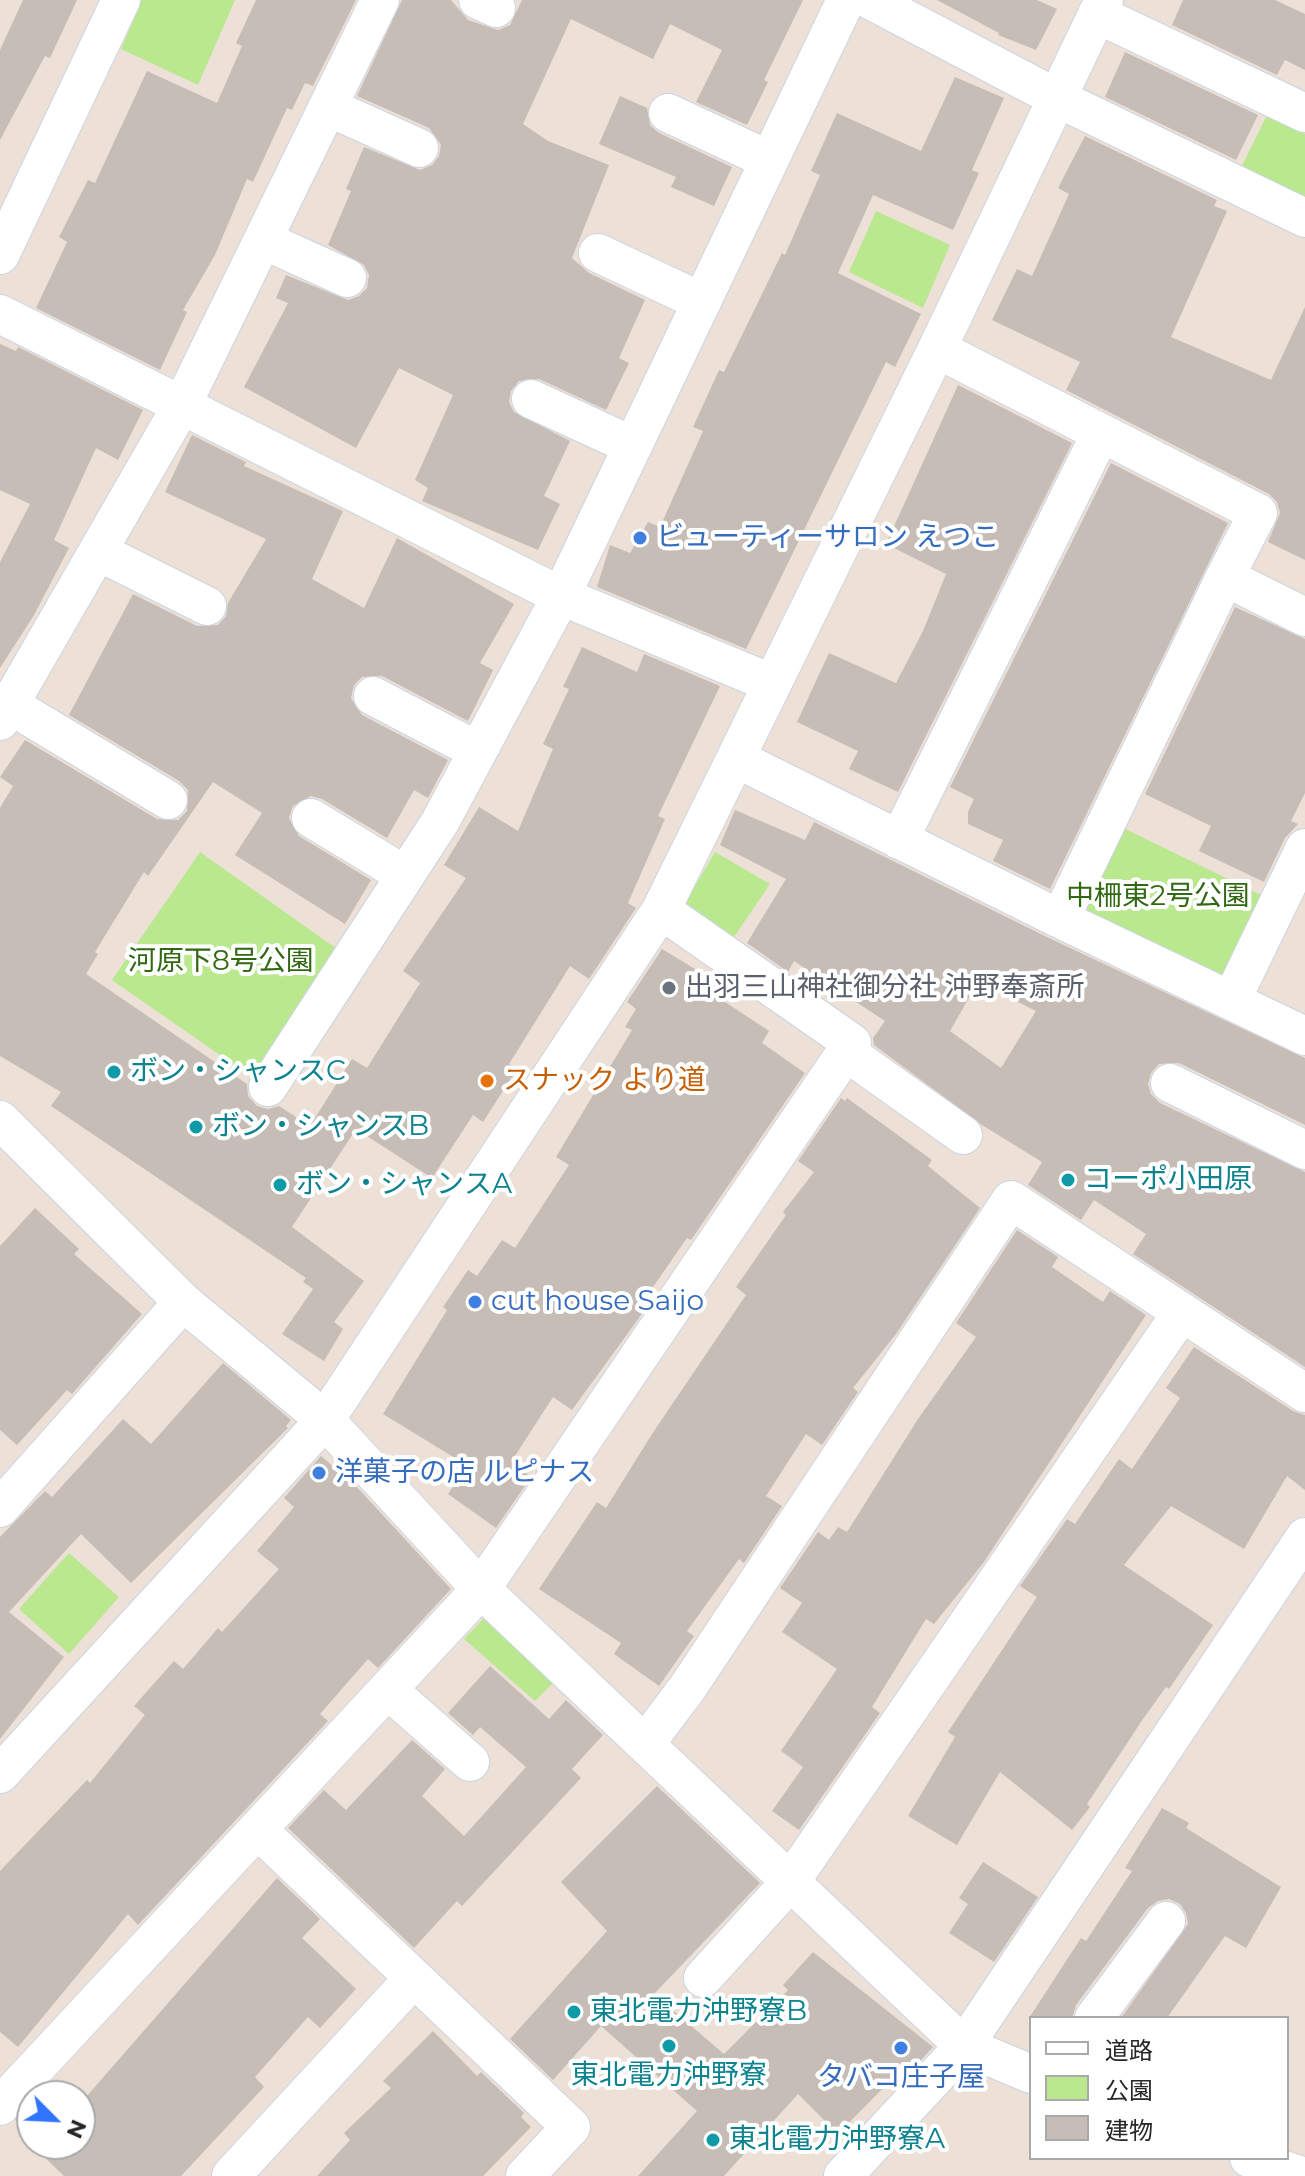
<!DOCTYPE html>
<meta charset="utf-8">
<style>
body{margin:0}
#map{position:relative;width:1305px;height:2176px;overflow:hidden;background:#ece0d7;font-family:Montserrat,"Noto Sans JP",sans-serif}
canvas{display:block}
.legend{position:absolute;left:1029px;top:2016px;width:260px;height:144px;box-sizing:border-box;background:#fff;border:2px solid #a9a9a9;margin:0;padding:10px 14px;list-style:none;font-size:24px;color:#272727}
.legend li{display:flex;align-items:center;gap:16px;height:40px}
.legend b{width:40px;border:2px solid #a9a9a9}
.north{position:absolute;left:16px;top:2080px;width:80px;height:80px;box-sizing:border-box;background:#fff;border:2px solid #a9a9a9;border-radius:50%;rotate:114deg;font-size:22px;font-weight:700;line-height:32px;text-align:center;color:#272727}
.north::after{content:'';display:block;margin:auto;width:28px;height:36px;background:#3174ff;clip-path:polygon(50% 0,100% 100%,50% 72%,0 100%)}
</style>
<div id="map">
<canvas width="1305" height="2176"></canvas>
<ul class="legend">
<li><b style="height:10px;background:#fff"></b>道路</li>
<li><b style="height:22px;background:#b9e88e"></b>公園</li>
<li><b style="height:22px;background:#c7bdb7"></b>建物</li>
</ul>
<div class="north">N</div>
</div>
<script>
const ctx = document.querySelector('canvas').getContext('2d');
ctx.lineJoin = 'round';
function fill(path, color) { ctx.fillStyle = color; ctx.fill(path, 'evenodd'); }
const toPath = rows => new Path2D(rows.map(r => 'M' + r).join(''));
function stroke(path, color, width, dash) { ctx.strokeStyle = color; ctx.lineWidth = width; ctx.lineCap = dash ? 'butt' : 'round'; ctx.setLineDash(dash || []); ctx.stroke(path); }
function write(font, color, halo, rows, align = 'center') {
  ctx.font = font + ' Montserrat,"Noto Sans JP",sans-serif'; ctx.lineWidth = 8; ctx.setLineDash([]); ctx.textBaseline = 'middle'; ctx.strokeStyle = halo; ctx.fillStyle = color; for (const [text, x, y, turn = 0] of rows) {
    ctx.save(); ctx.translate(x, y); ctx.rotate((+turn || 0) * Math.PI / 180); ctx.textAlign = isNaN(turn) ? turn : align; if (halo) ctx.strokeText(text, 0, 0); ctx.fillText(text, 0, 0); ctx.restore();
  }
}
fill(toPath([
 [142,0,235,0,198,85,121,49],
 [1267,115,1305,134,1305,206,1238,174],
 [876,211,950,245,923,308,849,272],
 [1117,825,1261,895,1222,978,1076,911],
 [200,852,337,949,253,1078,112,980],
 [715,852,770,884,730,943,684,905],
 [69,1553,119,1597,69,1654,19,1609],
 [489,1613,557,1679,535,1701,464,1639]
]), '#b9e88e');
fill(toPath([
 [23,0,77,0,50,58,45,56,0,140,0,50],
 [256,0,356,0,313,86,305,83,292,110,287,108,253,182,247,179,215,255,183,310,187,312,160,370,36,308,67,242,59,237,88,180,95,183,147,71,217,103,242,46,236,43],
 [402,0,451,0,468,20,498,30,510,25,522,0,803,0,764,80,768,82,747,125,696,102,722,50,670,24,653,59,571,19,523,124,548,141,609,165,572,258,589,273,645,300,619,358,629,363,606,410,539,379,519,381,511,391,509,402,514,412,570,441,544,496,560,504,538,550,422,501,428,488,415,480,453,395,399,368,356,448,244,387,288,303,276,298,286,275,348,300,359,296,367,288,369,275,364,265,328,245,351,191,346,189,364,147,420,170,432,165,439,156,441,145,429,128,357,96],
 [937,0,1037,0,1057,9,1036,50,998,35,999,33],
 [1183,0,1275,0,1305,14,1305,70,1285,60,1277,75,1172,25],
 [1125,52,1258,115,1236,160,1105,97],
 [955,77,1004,98,972,170,979,173,953,230,873,195,838,273,921,314,895,367,886,362,746,649,597,587,610,545,630,553,648,522,660,527,703,431,693,427,719,370,724,372,782,253,785,255,820,175,811,171,837,113,921,151],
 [620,96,647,108,650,125,659,133,732,167,714,206,671,187,676,177,599,144],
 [1085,136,1217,200,1214,206,1227,211,1171,337,1271,380,1305,307,1305,560,1268,542,1280,513,1277,502,1269,494,1066,390,1080,362,992,320,1017,269,1032,276,1069,194,1058,188],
 [0,344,16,351,18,347,143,410,118,460,96,448,54,540,69,548,34,615,0,668,0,562,30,504,0,490],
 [958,385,1072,443,898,792,849,769,858,751,797,722,829,653,896,683,923,631,946,574,886,544],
 [192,435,246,462,244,466,343,511,312,579,364,608,397,538,514,604,480,663,493,670,468,721,382,676,362,677,354,685,351,698,362,715,448,760,428,798,414,790,387,838,322,799,311,796,293,806,289,818,299,836,371,880,345,924,235,855,262,813,213,782,148,876,144,872,95,952,98,954,86,974,247,1084,248,1096,257,1106,268,1109,279,1106,310,1126,352,1059,367,1068,420,983,403,971,466,878,444,865,479,807,518,831,553,749,543,744,569,689,563,687,582,647,637,672,644,654,720,686,658,816,665,819,628,903,636,908,589,979,570,966,509,1064,517,1069,483,1122,473,1115,432,1178,356,1129,292,1227,364,1281,334,1322,343,1329,324,1361,282,1334,313,1289,303,1282,306,1278,51,1106,61,1092,0,1056,0,808,13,786,0,777,25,740,157,819,178,820,187,811,188,790,179,781,69,715,133,594,197,626,218,625,226,616,228,603,266,539,165,492],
 [1111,463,1228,523,1050,889,993,861,1003,840,968,824,968,812,974,799,950,787],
 [1235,607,1305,639,1305,793,1291,821,1298,824,1285,838,1264,882,1199,851,1211,826,1145,794],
 [735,810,805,840,814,822,1051,939,1305,1058,1305,1125,1179,1063,1159,1064,1151,1073,1148,1084,1151,1094,1160,1103,1305,1172,1305,1367,1133,1254,1146,1234,1094,1200,1081,1220,1028,1185,1042,1162,982,1125,874,1045,873,1038,885,1021,794,961,788,972,747,943,786,879,720,845],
 [978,982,1036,1011,1001,1068,950,1031],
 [662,949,713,980,707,990,769,1031,762,1043,805,1073,691,1240,687,1238,644,1300,648,1302,639,1318,572,1410,553,1397,511,1462,531,1477,496,1528,448,1494,468,1466,383,1414,447,1310,443,1307,468,1270,477,1276,502,1240,515,1248,569,1165,556,1157,632,1030,625,1027,636,1009,627,1002],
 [841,1098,845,1101,847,1098,932,1160,928,1166,980,1208,896,1334,853,1388,858,1392,822,1445,806,1434,766,1496,782,1506,744,1563,739,1559,687,1631,694,1636,659,1686,614,1654,621,1643,539,1589,597,1502,606,1508,652,1434,746,1295,736,1287,786,1215,783,1212,814,1172,798,1161],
 [35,1208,79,1249,74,1254,142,1314,72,1394,67,1390,17,1445,0,1430,0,1246],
 [1017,1230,1058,1257,1052,1267,1103,1302,1110,1291,1146,1315,984,1562,934,1624,926,1619,872,1707,880,1713,799,1830,772,1811,803,1767,781,1751,837,1669,782,1632,802,1603,780,1588,818,1532,829,1540,838,1527,847,1532,918,1419,976,1337,956,1323],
 [1194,1347,1293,1411,1305,1415,1305,1490,1287,1476,1244,1549,1171,1506,1124,1565,1213,1625,1169,1689,1166,1687,1143,1719,1087,1804,1090,1807,1072,1830,1000,1772,957,1845,908,1816,955,1737,948,1732,1037,1597,1020,1586,1067,1519,1075,1524,1119,1459,1132,1469,1180,1398,1166,1388],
 [223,1363,291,1420,286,1426,288,1428,131,1583,81,1534,9,1612,64,1657,0,1739,0,1537,45,1491,52,1497,123,1419,151,1444],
 [321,1456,355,1485,451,1589,378,1668,368,1659,320,1714,328,1721,138,1925,128,1914,18,2047,0,2032,0,1871,87,1780,90,1783,145,1715,134,1706,174,1661,183,1669,218,1628,222,1632,279,1569,257,1551,294,1507,284,1498],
 [490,1666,549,1719,566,1700,603,1735,572,1769,581,1778,462,1906,457,1901,414,1948,288,1828,324,1790,346,1810,412,1740,445,1769,422,1796,464,1836,526,1767,480,1727,473,1735,448,1713],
 [657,1786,760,1883,654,1994,724,2054,788,1990,783,1985,813,1952,933,2047,899,2084,890,2081,838,2134,798,2094,724,2176,638,2176,697,2111,601,2026,553,2080,510,2039,607,1931,561,1882],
 [1162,1808,1189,1823,1186,1828,1281,1887,1246,1948,1225,1936,1167,2018,1121,2018,1188,1924,1186,1913,1180,1904,1169,1899,1158,1901,1148,1908,1076,2005,1072,2018,1029,2018,1081,1938,1086,1941,1132,1871,1125,1868],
 [983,1862,1038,1897,994,1962,949,1933,968,1904,959,1898],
 [277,1878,320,1919,302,1938,356,1989,320,2028,308,2017,255,2077,264,2087,181,2176,64,2176,31,2144,80,2144,80,2104],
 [433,2031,477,2076,481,2072,524,2113,521,2117,531,2127,483,2176,317,2176,350,2140,344,2133,391,2088,383,2081]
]), '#c7bdb7');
const minor = toPath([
 [478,0,496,8],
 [870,0,1057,98,1305,218],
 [1097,14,1305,113],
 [328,107,419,148],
 [668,113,769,160],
 [263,240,347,278],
 [598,253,702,302],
 [0,255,121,0],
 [0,314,561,596,771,683],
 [937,349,1258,513,1225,577],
 [531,399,633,446],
 [99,552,207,606],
 [373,696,478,751],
 [10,705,168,800],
 [0,721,182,405,380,0],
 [737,759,1060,919,1305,1036],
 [311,818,405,875],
 [899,840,1101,433],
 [1060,919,1225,577,1305,617],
 [1232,999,1305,848],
 [846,1052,963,1135],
 [1170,1083,1305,1150],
 [268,1087,440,822,561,596,846,0],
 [0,1120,183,1302,325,1420,481,1589,964,2046,1031,2074],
 [0,1508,183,1302],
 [388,1690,470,1762],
 [645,1744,688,1687,1011,1200,1305,1393],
 [0,1774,325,1420,661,910,937,349,1104,0],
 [258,1830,571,2127,525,2176],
 [703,1978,791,1881,1182,1312],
 [1094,2018,1166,1921],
 [0,2106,481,1589,852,1043,661,910],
 [1249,2158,1302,2176],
 [231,2176,414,1978],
 [843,2176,964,2046,1305,1537]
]);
stroke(minor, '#ccd4e2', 40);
stroke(minor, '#fff', 38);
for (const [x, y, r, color] of [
 [640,538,8,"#3f7fe0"],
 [669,988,8,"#6b7280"],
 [114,1072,8,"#0f9aa8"],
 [487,1081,8,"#e8710a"],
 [196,1127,8,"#0f9aa8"],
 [1068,1180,8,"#0f9aa8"],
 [280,1185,8,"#0f9aa8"],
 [475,1302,8,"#3f7fe0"],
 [319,1473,8,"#3f7fe0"],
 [574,2012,8,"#0f9aa8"],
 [669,2046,8,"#0f9aa8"],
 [901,2048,8,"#3f7fe0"],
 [713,2140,8,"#0f9aa8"]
]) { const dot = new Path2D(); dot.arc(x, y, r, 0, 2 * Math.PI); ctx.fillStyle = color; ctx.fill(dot); stroke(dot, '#fff', 3); }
write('28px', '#366cbe', '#fff', [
 ["ビューティーサロン えつこ",656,538],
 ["cut house Saijo",491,1302],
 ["洋菓子の店 ルピナス",335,1473],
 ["タバコ庄子屋",901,2078,"center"]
], 'left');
write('28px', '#316913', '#fff', [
 ["中柵東2号公園",1158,897],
 ["河原下8号公園",221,962]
]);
write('28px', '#5b616d', '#fff', [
 ["出羽三山神社御分社 沖野奉斎所",685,988]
], 'left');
write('28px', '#0d838f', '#fff', [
 ["ボン・シャンスC",130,1072],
 ["ボン・シャンスB",212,1127],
 ["コーポ小田原",1084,1180],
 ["ボン・シャンスA",296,1185],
 ["東北電力沖野寮B",590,2012],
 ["東北電力沖野寮",669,2076,"center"],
 ["東北電力沖野寮A",729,2140]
], 'left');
write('28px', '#c56008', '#fff', [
 ["スナック より道",503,1081]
], 'left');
</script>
